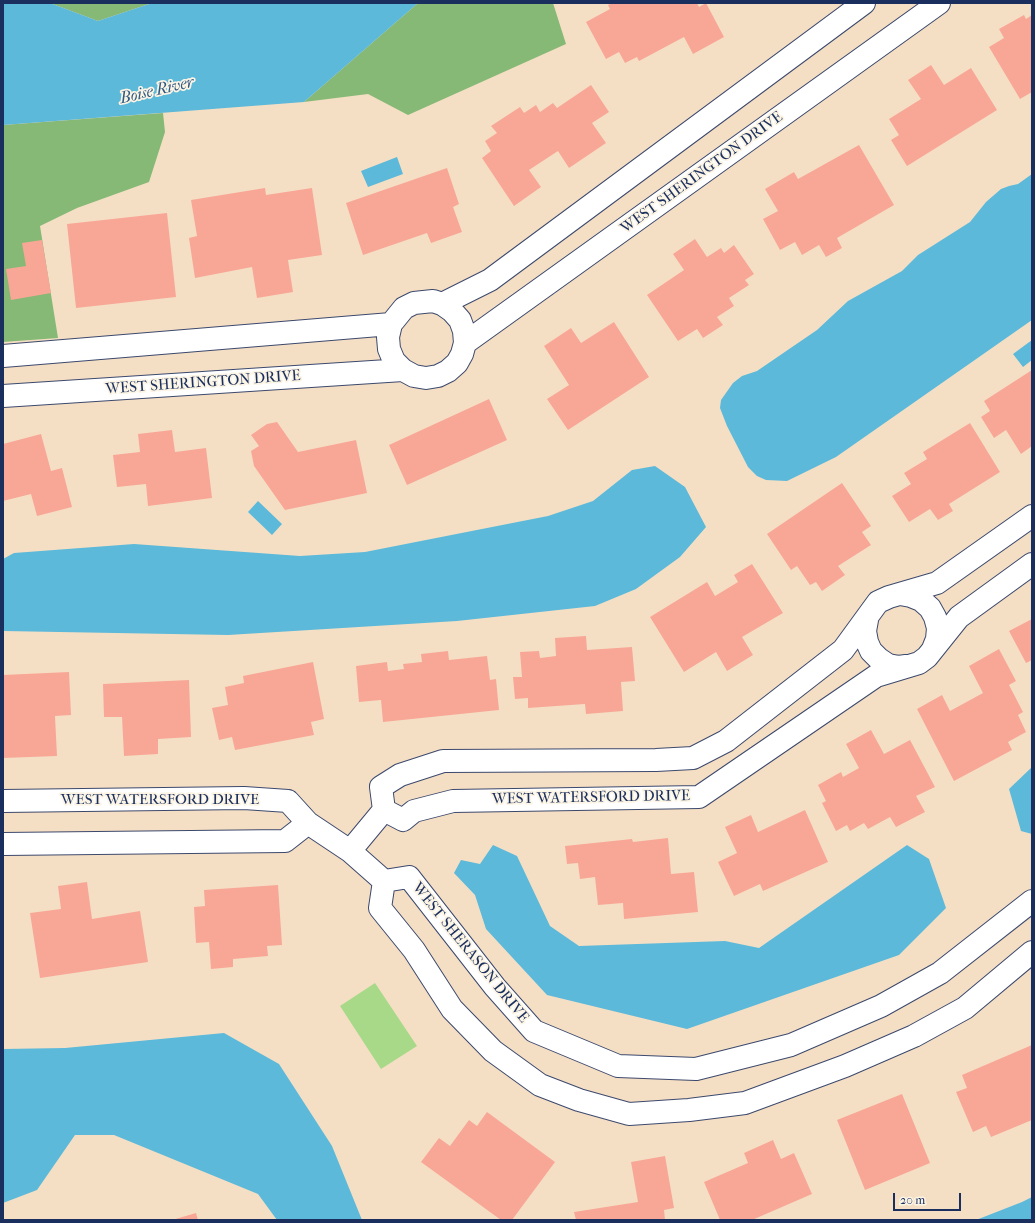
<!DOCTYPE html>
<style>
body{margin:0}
#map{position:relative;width:1035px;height:1223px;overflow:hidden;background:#f5dfc4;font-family:"IM FELL French Canon",serif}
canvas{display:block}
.frame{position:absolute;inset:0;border:4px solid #1b2f5e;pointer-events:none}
.scale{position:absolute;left:893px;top:1193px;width:68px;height:18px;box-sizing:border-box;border:2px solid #1b2f5e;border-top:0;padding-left:5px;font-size:12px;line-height:14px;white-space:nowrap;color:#1b2f5e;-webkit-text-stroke:3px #fcf5e5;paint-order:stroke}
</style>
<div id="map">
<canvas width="1035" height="1223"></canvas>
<div class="frame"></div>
<div class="scale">20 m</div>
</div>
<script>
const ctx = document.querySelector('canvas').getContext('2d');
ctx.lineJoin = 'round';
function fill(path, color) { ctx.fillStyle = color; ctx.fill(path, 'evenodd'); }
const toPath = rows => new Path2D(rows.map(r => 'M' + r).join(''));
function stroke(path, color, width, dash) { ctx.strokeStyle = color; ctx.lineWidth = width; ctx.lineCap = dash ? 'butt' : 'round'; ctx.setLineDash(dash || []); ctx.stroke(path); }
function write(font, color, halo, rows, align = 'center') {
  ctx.font = font + ' "IM FELL French Canon",serif'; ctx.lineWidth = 3.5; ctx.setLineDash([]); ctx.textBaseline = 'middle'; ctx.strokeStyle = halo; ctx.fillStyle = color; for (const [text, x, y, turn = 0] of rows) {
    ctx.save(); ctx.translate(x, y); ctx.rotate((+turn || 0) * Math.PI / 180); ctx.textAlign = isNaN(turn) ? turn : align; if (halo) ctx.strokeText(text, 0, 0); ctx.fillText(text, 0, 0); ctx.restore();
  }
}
fill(toPath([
 [375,983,417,1046,381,1069,340,1006]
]), '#a7d989');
fill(toPath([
 [50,3,152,3,98,21],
 [418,3,553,3,566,44,408,115,368,94,304,102],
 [163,113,165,132,149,182,77,208,40,226,58,338,3,342,3,125]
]), '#85b975');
fill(toPath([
 [3,3,50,3,98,21,152,3,418,3,304,102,3,125],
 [397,157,403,174,368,187,361,171],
 [1032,174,1032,320,836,457,787,481,766,480,757,476,748,467,727,426,720,408,721,400,733,383,742,376,757,371,817,330,848,301,902,271,918,255,970,222,986,202,1001,189,1009,186,1018,184],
 [1032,340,1032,360,1023,367,1013,354],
 [655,466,685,487,706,527,680,557,636,589,595,606,457,621,228,635,3,631,3,559,14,553,134,544,300,556,365,552,548,516,593,501,632,470],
 [258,501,282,524,272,535,248,512],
 [1032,767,1032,834,1021,831,1009,789],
 [493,845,517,856,550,926,579,946,725,941,759,948,907,845,929,859,946,908,899,955,687,1029,547,995,486,929,475,895,454,873,461,860,480,864],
 [224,1033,279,1064,332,1146,362,1220,277,1220,258,1194,114,1135,75,1135,37,1190,3,1203,3,1049,65,1048],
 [1032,1197,1032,1220,976,1220,1022,1202]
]), '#5cb9da');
fill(toPath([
 [612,3,697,3,699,7,706,3,724,37,693,54,684,37,639,61,637,57,625,63,619,52,606,59,586,22,610,9,608,5],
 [1024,15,1026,19,1032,15,1032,92,1020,99,989,47,1004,38,999,29],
 [931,65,944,85,971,68,997,110,907,166,891,140,899,135,889,119,921,99,908,80],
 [591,85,609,112,592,123,606,143,569,168,558,151,529,170,541,187,514,206,482,158,491,151,485,141,497,133,491,126,520,107,524,113,536,105,540,112,553,103,557,108],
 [859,145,894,205,837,238,842,248,826,257,819,245,802,255,795,242,780,250,763,219,778,211,765,189,794,172,798,179],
 [447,168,459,204,453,207,462,232,431,243,427,233,363,255,346,203],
 [265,188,266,195,312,188,322,255,288,260,293,292,257,298,252,267,195,278,189,238,197,236,191,200],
 [167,213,176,297,76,308,67,224],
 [695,239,707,257,721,248,724,253,734,245,754,274,745,280,749,285,729,298,734,306,717,317,723,325,703,338,697,329,678,341,647,295,684,270,673,254],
 [42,240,51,293,11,300,6,269,26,266,22,243],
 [614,322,649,377,568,430,547,399,569,385,544,346,571,328,581,343],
 [1032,370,1032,446,1021,454,1006,430,994,438,981,417,990,411,984,401],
 [489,399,507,440,407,485,389,445],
 [277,422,298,452,356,440,367,493,285,510,254,466,251,451,259,446,251,435,267,424],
 [970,423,1000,472,949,504,953,511,938,520,930,509,909,522,892,496,911,484,904,473,927,459,923,452],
 [172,430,175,452,206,448,212,498,148,506,146,484,117,487,113,455,140,452,138,434],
 [41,434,51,471,62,468,72,507,37,516,31,494,3,501,3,444],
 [842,483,871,526,862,532,871,545,838,566,845,575,822,591,816,582,810,585,797,566,791,570,767,534],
 [752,564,783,613,742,637,753,655,727,671,716,652,684,672,650,617,707,582,715,596,738,582,734,575],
 [1032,619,1032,660,1026,663,1009,631],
 [586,636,587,650,632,647,635,681,621,682,623,711,586,714,585,704,528,708,528,698,515,699,513,677,522,677,520,652,539,651,540,658,556,656,555,638],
 [999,649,1016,681,1009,685,1023,712,1018,715,1026,732,1008,742,1012,750,954,781,917,709,942,695,950,711,983,693,969,666],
 [448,651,449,660,487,656,490,680,496,679,499,710,383,722,381,700,359,702,356,666,387,662,388,671,404,669,403,664,422,662,421,654],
 [313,662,324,719,311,722,314,735,235,750,232,737,219,740,212,708,228,705,225,687,244,683,243,676],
 [69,672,71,715,55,716,57,756,3,758,3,675],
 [189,680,191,737,158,739,158,754,124,756,122,717,104,717,103,684],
 [871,730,884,754,910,740,935,787,916,796,925,812,896,827,890,817,868,829,864,823,850,831,847,825,836,831,822,803,826,801,818,785,841,772,843,777,859,768,846,744],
 [805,810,828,862,763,891,760,884,734,896,718,862,737,853,725,827,751,815,758,832],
 [668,838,671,874,694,872,698,912,624,919,623,903,598,905,595,877,580,879,578,863,567,864,565,846,632,839,633,842],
 [87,882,92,919,140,911,148,962,40,978,30,913,61,909,58,886],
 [278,885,282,945,267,946,268,956,233,959,233,967,211,969,209,942,196,943,194,907,205,906,204,890],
 [1032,1045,1032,1120,991,1137,986,1126,973,1132,956,1092,967,1088,962,1075],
 [902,1094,930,1163,865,1190,837,1120],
 [487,1112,555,1162,512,1220,501,1220,421,1162,439,1138,450,1146,469,1120,477,1126],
 [773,1140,781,1159,794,1153,812,1194,752,1220,720,1220,704,1182,748,1163,744,1153],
 [665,1156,674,1208,664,1210,665,1220,576,1220,574,1212,638,1202,631,1162],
 [196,1213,198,1220,172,1220]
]), '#f8a797');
const minor = toPath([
 [442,304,452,311,460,320,464,331,465,343],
 [391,324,388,337,389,349,394,361,403,370],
 [3,356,391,324,404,308,414,303,433,301,442,304,490,280,864,3],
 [3,396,403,370,414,376,426,378,438,376,448,371,457,363,462,354,465,343,939,3],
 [900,594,911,596,921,600,930,608,935,617,938,628,937,639,933,649],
 [867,620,865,631,867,642,871,651,879,659,888,665,899,667,906,666],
 [3,801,244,798,288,801,308,823,350,851,384,810,381,787,400,775,443,761,656,760,693,758,726,741,843,650,878,602,889,597,937,583,1032,516],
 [384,810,403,820,414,811,453,801,699,797,876,676,919,663,927,657,959,617,1032,564],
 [3,844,285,841,308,823],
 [350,851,384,881],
 [384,881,380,908,414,950,452,1009,493,1051,540,1085,579,1100,629,1114,689,1110,745,1103,845,1066,914,1036,965,1008,1032,952],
 [384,881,409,877,495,987,534,1031,618,1066,696,1069,791,1045,881,1006,940,973,1032,901]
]);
stroke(minor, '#3c496d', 24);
stroke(minor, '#fff', 22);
write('15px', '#1b2f5e', '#fcf5e5', [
 ["WEST SHERINGTON DRIVE",702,173,-36],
 ["WEST SHERINGTON DRIVE",203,383,-4],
 ["WEST WATERSFORD DRIVE",591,798,-1],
 ["WEST WATERSFORD DRIVE",160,800],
 ["WEST SHERASON DRIVE",470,953,51]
]);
write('italic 16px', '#2e5883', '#fcf5e5', [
 ["Boise River",157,91,-13]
]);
</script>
